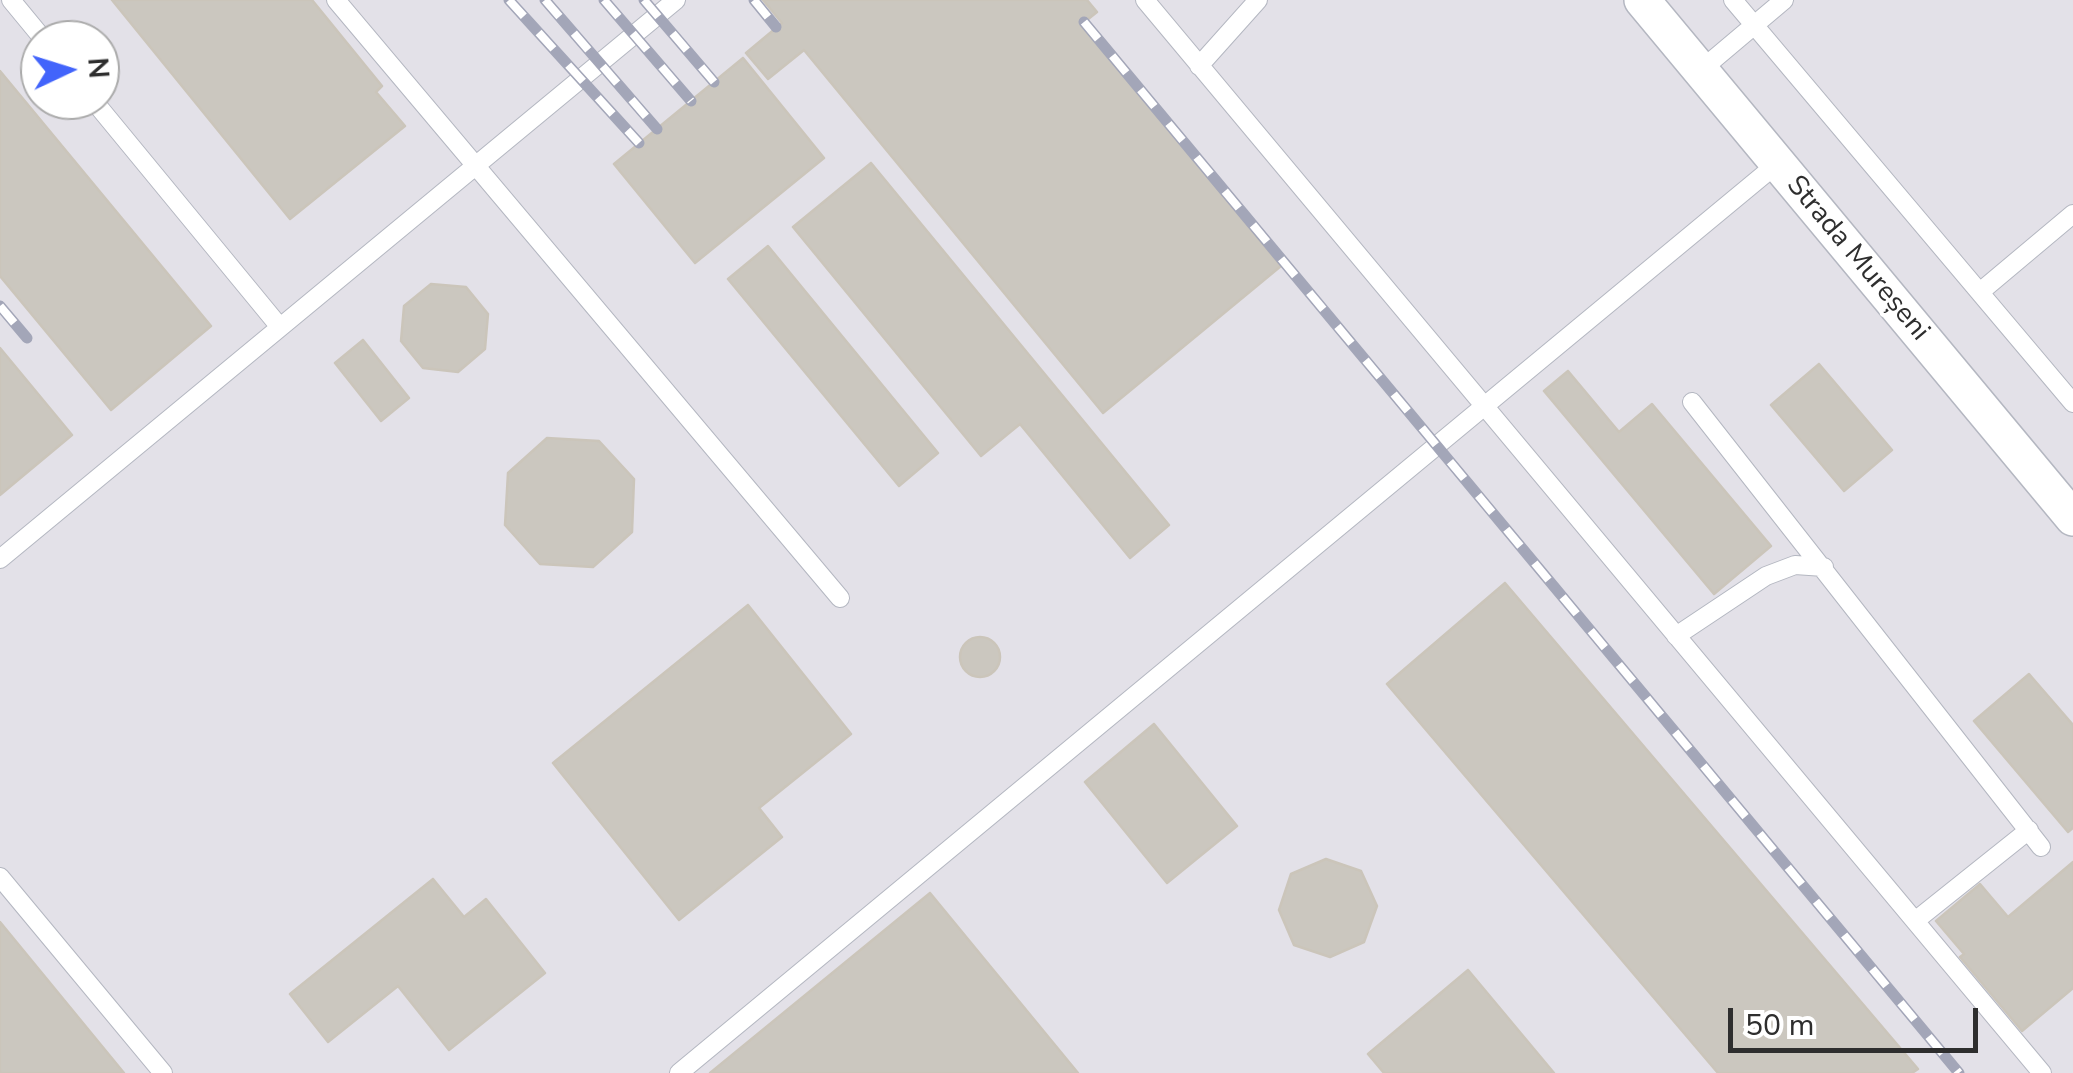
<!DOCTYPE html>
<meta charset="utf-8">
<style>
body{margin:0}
#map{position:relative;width:2073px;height:1073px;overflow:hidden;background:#efe9e1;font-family:"Nunito Sans",sans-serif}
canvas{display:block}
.north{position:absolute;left:20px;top:20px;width:100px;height:100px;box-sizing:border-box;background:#fff;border:2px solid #ababab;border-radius:50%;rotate:86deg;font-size:28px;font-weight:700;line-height:40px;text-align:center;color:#2e2e2e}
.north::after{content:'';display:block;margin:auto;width:35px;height:45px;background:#4264fb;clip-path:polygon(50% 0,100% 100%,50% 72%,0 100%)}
.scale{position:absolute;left:1728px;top:1008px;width:250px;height:45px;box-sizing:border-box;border:5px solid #2e2e2e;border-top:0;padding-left:12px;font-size:30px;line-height:35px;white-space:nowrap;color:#2e2e2e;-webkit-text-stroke:8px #fff;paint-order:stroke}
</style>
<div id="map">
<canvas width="2073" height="1073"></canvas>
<div class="north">N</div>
<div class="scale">50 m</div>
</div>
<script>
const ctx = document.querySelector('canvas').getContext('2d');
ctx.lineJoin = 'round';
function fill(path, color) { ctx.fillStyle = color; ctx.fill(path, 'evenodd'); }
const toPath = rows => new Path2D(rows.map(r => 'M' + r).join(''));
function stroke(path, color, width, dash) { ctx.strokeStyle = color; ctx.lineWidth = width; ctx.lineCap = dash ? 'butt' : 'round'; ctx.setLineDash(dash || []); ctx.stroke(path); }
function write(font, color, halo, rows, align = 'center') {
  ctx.font = font + ' "Nunito Sans",sans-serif'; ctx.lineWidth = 8; ctx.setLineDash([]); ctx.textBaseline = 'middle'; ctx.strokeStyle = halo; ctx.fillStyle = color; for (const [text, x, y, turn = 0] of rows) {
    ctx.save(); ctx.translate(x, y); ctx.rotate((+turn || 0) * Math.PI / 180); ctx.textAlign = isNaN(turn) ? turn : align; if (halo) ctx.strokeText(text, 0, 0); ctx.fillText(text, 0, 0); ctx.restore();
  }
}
fill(toPath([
 [0,0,2073,0,2073,1073,0,1073],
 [40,40,100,40,100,100,40,100]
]), '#e3e1e8');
const building = toPath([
 [112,0,312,0,382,86,376,92,405,126,290,219,112,0],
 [763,0,1087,0,1097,12,1082,24,1281,266,1103,413,804,50,768,79,746,53,782,23,763,0],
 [743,58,824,158,695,263,614,164,743,58],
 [0,71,211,326,111,410,0,276,0,71],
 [871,163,1169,525,1130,558,1020,424,981,456,793,227,871,163],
 [768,246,938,453,899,486,728,279,768,246],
 [431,284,466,287,488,314,485,349,458,372,423,368,401,341,404,306,431,284],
 [363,340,409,398,381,421,335,363,363,340],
 [0,348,72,435,0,495,0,348],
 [1819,364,1892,450,1844,491,1771,405,1819,364],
 [1568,371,1619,432,1652,404,1771,546,1714,594,1544,391,1568,371],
 [547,438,599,441,634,479,632,532,593,567,540,564,505,525,508,473,547,438],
 [1505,583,1918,1069,1912,1073,1718,1073,1387,684,1505,583],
 [748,605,851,734,759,808,782,837,679,920,553,763,748,605],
 '960 657a20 20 0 1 1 40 0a20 20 0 1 1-40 0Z',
 [2029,674,2073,725,2073,828,2068,832,1974,721,2029,674],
 [1154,724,1237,826,1167,883,1085,782,1154,724],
 [1326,859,1361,871,1377,906,1364,942,1330,957,1294,945,1279,910,1291,874,1326,859],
 [2073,862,2073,988,2022,1031,1960,957,1964,954,1936,921,1980,884,2008,917,2073,862],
 [433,879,464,917,486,899,545,973,449,1050,398,986,328,1042,290,994,433,879],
 [930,893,1078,1073,710,1073,930,893],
 [0,922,124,1073,0,1073,0,922],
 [1468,970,1554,1073,1384,1073,1368,1054,1468,970]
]);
fill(building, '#cbc7bf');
stroke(building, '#cbc5ba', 2.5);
const service = toPath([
 [11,0,44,40],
 [336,0,840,598],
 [1145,0,2042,1073],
 [1733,0,2073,403],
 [1199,66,1258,0],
 [1701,70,1784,0],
 [93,100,279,326],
 [1980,292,2073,214],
 [1692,402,2041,847],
 [0,559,676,0],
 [1676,636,1766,576,1795,565,1824,567],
 [0,877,163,1073],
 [1915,921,2029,830],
 [679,1073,1778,163]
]);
const minor = toPath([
 [1642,0,2073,518]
]);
stroke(service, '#b4b7c1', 20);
stroke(minor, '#b4b7c1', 38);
stroke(service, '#fff', 18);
stroke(minor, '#fff', 35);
const rail = toPath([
 [509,0,639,143],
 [545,0,657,129],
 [604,0,691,101],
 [644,0,714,82],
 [754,0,776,27],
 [1084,22,1959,1073],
 [0,306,27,338]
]);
stroke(rail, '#a3a6b8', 11);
stroke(rail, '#fff', 8, [22]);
write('28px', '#2e2e2e', '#fff', [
 ["Strada Mureșeni",1857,259,50]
]);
</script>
